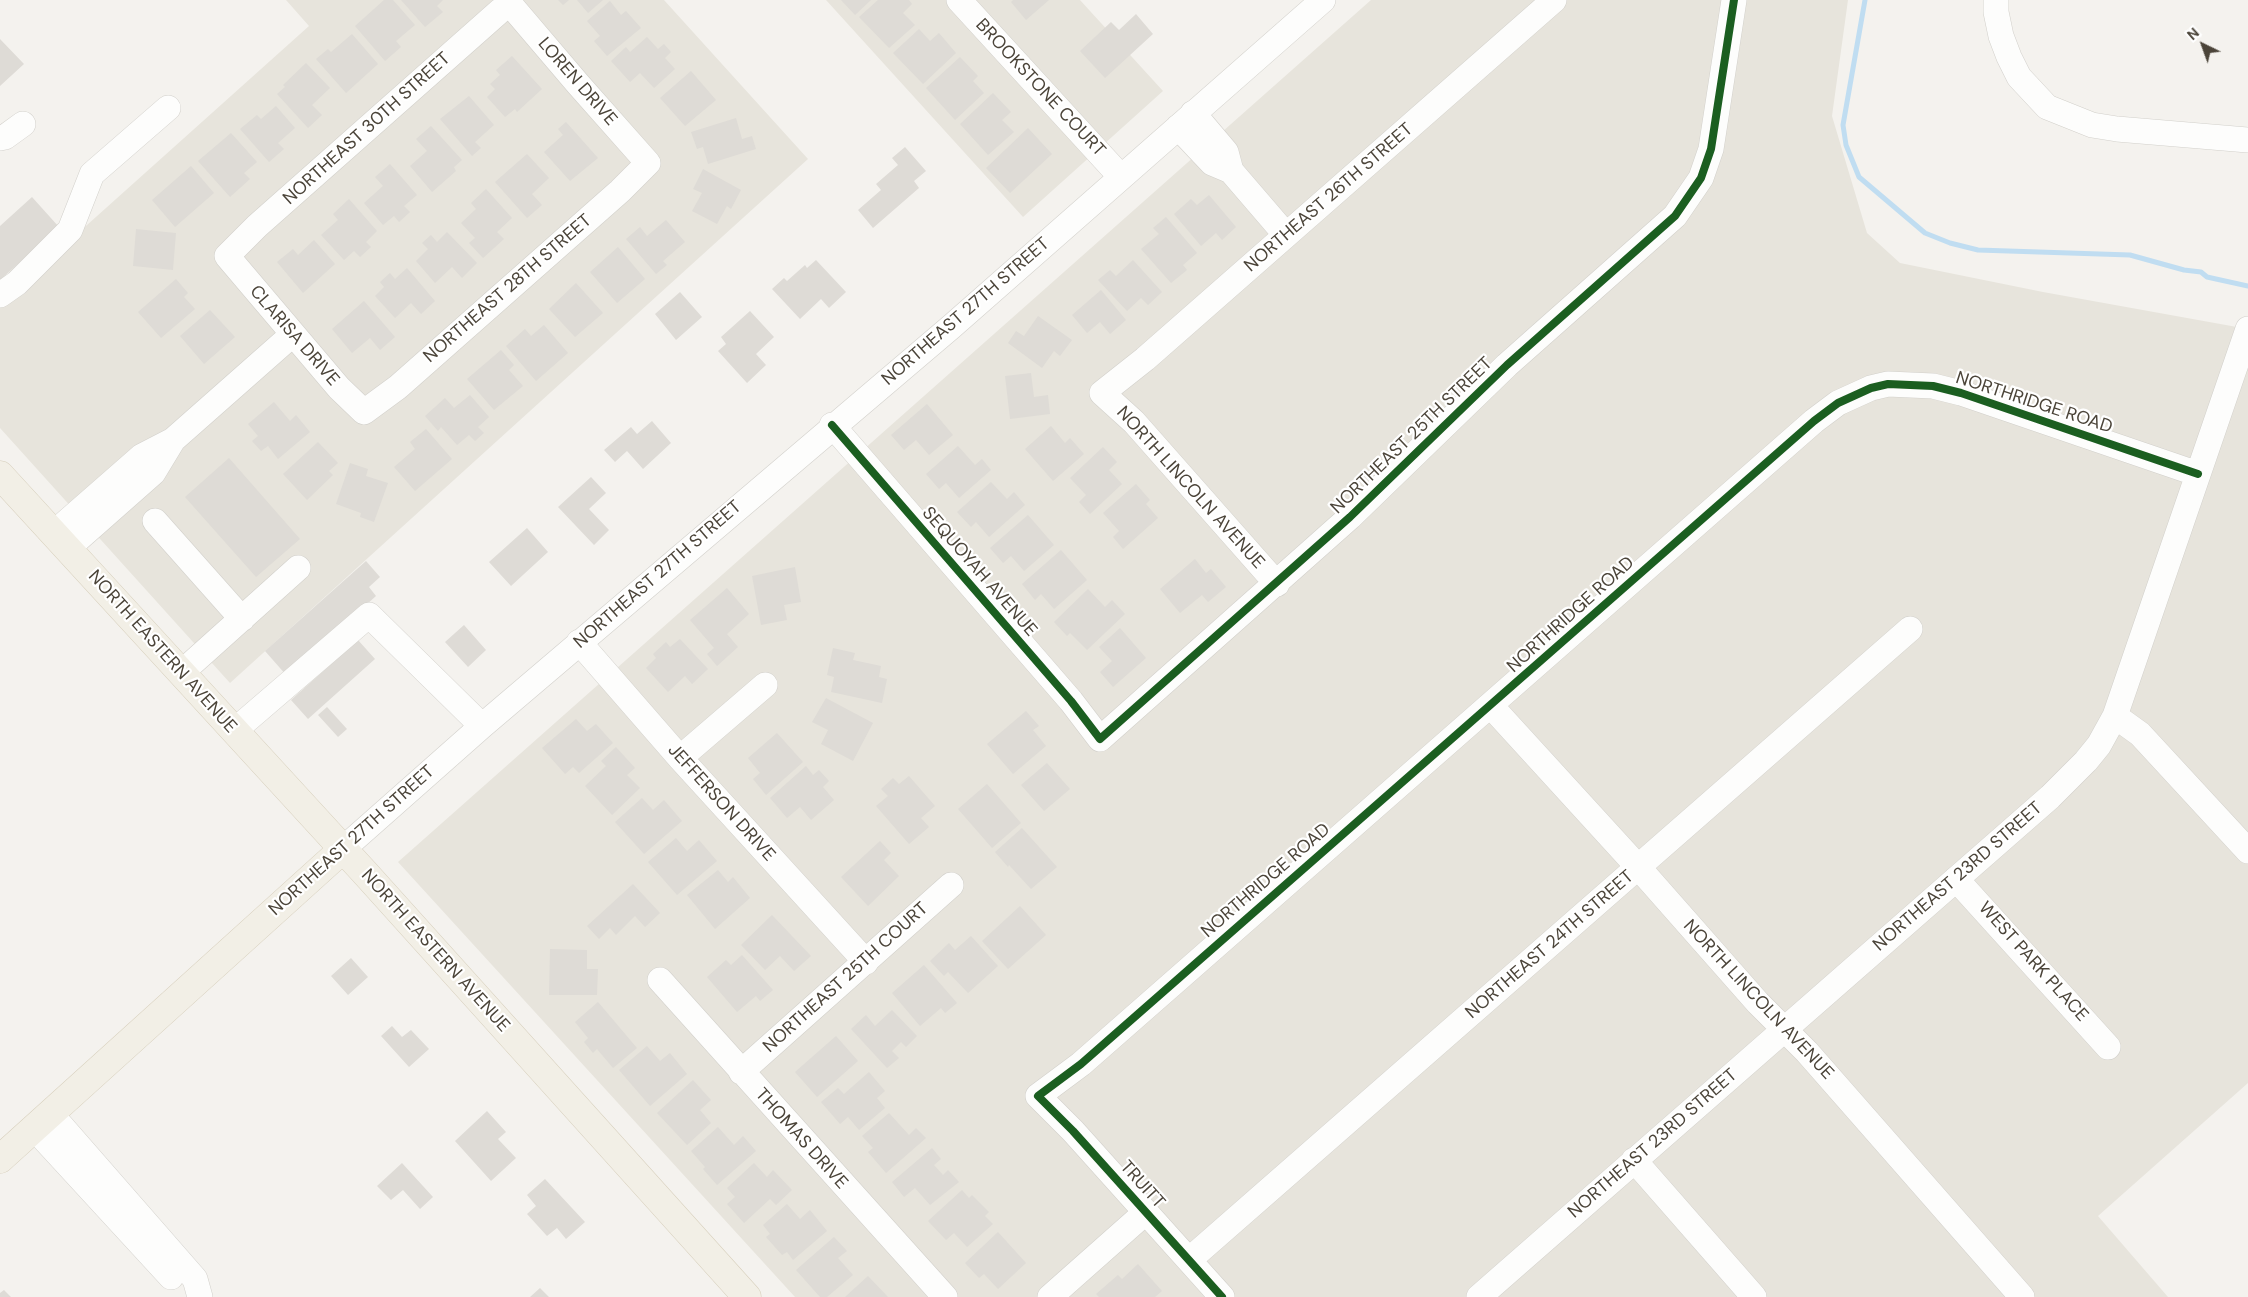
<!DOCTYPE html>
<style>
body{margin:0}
#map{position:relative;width:2248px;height:1297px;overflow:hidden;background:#f4f2ee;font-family:"DM Sans",sans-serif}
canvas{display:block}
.north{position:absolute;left:2178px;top:20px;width:50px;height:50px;-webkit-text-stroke:4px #fff;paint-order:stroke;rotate:318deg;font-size:14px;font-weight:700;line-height:20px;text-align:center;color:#4b4439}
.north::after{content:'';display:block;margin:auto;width:18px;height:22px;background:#4b4439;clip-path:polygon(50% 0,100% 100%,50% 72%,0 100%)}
</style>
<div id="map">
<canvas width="2248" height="1297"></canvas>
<div class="north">N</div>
</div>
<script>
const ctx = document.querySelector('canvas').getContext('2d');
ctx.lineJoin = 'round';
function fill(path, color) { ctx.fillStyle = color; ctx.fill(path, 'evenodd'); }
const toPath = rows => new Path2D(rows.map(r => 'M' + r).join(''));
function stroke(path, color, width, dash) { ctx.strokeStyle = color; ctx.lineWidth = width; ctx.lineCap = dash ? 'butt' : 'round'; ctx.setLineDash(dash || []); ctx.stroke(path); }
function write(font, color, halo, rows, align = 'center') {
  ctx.font = font + ' "DM Sans",sans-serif'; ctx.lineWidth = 4.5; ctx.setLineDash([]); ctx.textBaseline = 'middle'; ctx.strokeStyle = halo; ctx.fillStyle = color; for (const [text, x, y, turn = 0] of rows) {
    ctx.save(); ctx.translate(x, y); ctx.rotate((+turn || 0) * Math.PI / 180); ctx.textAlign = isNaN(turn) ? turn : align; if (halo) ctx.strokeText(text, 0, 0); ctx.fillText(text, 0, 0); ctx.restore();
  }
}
fill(toPath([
 [286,0,664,0,808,159,230,683,0,428,0,303,309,26],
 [826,0,1080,0,1163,91,1023,217],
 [1371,0,1848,0,1832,116,1867,233,1900,263,2043,292,2248,329,2248,1083,2098,1216,2168,1297,795,1297,398,862]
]), '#e7e4dc');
stroke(toPath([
 [1865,0,1843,125,1846,145,1859,177,1925,233,1950,243,1978,250,2130,255,2184,270,2201,272,2207,277,2248,286]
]), '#c0ddf1', 5);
fill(toPath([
 [384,0,393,0,415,25,396,41,401,47,385,61,355,26],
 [401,0,443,0,437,6,443,12,425,27],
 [558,0,569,0,563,5],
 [577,0,603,0,588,13],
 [841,0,871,0,855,15],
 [878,0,909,0,912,4,903,13,915,25,889,48,859,17],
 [1013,0,1049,0,1026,20,1011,2],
 [610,1,621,15,626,11,641,28,607,56,594,41,600,36,587,21],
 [1136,14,1153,34,1105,78,1080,51,1111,22,1119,30],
 [919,29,930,41,939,33,956,53,923,84,893,53],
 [352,34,378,64,346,93,316,59,328,49,331,52],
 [647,37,658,49,664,44,671,52,665,58,675,69,654,88,640,73,630,82,611,61,626,47,630,52],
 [0,39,24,64,0,86],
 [512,56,542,89,517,112,515,109,505,117,487,97,495,89,490,84,500,75,496,70],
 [960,57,978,76,973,81,984,93,955,120,926,88],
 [306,63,330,88,312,105,322,115,308,128,277,94,285,87,283,85],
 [691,71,716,100,685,126,660,98],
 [993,93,1011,112,1002,120,1014,132,988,155,960,124],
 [469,96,494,125,475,142,481,148,472,156,440,119],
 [276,106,295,128,278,143,284,149,269,162,240,129,257,115,261,119],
 [736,118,742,139,752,136,756,149,708,164,703,147,697,149,691,132],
 [566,122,598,158,570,181,544,152,563,135,558,129],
 [431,126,462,160,454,167,456,171,432,192,410,166,427,151,416,139],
 [1028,128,1052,154,1010,193,986,168],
 [231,133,257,162,244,173,250,179,230,197,198,161],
 [905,147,926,171,914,181,919,188,873,228,858,210,881,190,876,184,898,165,892,158],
 [527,154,549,178,532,194,542,205,527,218,495,182],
 [390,164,417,195,404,206,410,212,399,222,394,216,383,225,364,203,383,186,375,177],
 [191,166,214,193,175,227,152,200],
 [703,169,741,190,731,209,727,206,717,224,692,211,702,193,693,189],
 [486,189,512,218,497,232,504,239,483,258,469,243,475,238,461,223,476,209,471,203],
 [1209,195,1236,227,1222,240,1216,233,1201,246,1174,214,1191,199,1197,205],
 [32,197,59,227,0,280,0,226],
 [349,199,377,231,366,242,371,247,360,257,354,251,344,260,321,235,338,220,333,214],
 [1166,217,1197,253,1183,265,1187,270,1171,283,1141,249,1159,234,1153,228],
 [666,220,685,242,663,261,667,265,656,274,626,239,640,227,647,236],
 [136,229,176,233,173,270,133,266],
 [447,232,477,263,462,278,452,267,435,283,416,261,428,249,422,243,431,235,437,242],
 [314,240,335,264,303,293,277,262,293,249,298,255],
 [618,247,645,279,617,303,590,272],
 [816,260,846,292,829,308,821,299,800,319,772,289,784,278,787,281,805,265,807,268],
 [1133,260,1162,292,1148,305,1141,298,1127,311,1098,280,1110,270,1116,276],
 [407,268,435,301,421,314,411,303,395,318,375,296,384,287,380,282,390,273,395,279],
 [176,279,188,293,184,297,195,309,161,338,138,312],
 [576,283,603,313,575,337,549,309],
 [1101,290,1126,320,1110,334,1100,322,1087,333,1072,315],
 [680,292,702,317,676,340,655,314],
 [364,301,395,337,380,350,370,338,352,353,332,329],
 [210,310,235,337,204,364,180,336],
 [750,311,774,337,756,354,766,365,747,383,718,351,726,344,721,337],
 [1038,316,1072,340,1060,356,1054,351,1042,368,1008,343,1016,331,1024,336],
 [544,325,568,353,536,381,506,346,525,329,531,336],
 [501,350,514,365,509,370,523,386,494,410,467,379],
 [1031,373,1034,397,1048,395,1050,414,1010,419,1005,376],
 [470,395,489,417,478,427,484,433,475,441,469,435,457,445,441,427,438,431,425,416,445,398,454,408],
 [274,402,290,421,296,415,310,432,278,459,268,446,261,451,252,441,258,436,248,424],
 [927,404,953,435,929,455,916,440,904,450,891,435],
 [652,421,671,443,643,469,627,451,615,462,604,450,631,427,637,434],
 [1051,426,1065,443,1070,438,1084,454,1053,481,1025,449],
 [426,429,452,459,415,491,394,467,415,449,410,442],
 [318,442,338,463,329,471,333,475,307,500,283,474],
 [958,446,975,465,982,459,991,470,959,498,946,483,939,489,926,474],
 [1103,447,1117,462,1109,470,1122,484,1090,514,1079,502,1086,495,1070,478],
 [229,458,300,539,256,577,185,497],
 [350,463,368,469,366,476,388,483,374,522,360,517,361,513,336,504],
 [591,477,606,493,589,509,609,530,594,545,558,507],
 [991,482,1007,499,1014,492,1025,505,989,537,976,522,971,527,957,512],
 [1136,484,1150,500,1146,504,1158,518,1123,549,1113,537,1119,531,1103,513],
 [1028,515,1054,545,1024,571,1011,556,1003,563,990,548],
 [527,528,548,552,511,586,489,562],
 [1061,550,1087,580,1054,609,1041,594,1035,600,1022,584],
 [1195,559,1206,573,1211,569,1226,587,1208,602,1202,595,1180,613,1160,589],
 [366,561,380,577,369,587,376,596,287,676,265,651],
 [795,567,801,602,784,605,787,620,761,625,752,576],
 [727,588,749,614,727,634,738,647,717,666,707,654,714,648,690,620],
 [1088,589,1105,607,1112,600,1125,614,1087,650,1070,633,1067,636,1054,622],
 [464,625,486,650,468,667,445,642],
 [1120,628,1146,658,1113,687,1100,672,1112,661,1099,647],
 [680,639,708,669,692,684,685,676,668,692,646,668,656,658,653,654,666,642,670,647],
 [358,640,375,659,308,719,291,700],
 [833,648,855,653,853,660,881,666,879,677,887,679,882,703,831,692,834,677,827,675],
 [826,698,873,723,853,761,821,744,828,730,812,722],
 [327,707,347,729,338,737,318,715],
 [1026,711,1039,726,1033,730,1046,746,1013,774,987,744],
 [576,719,587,731,596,724,613,743,579,773,573,767,565,774,542,748],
 [777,733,803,762,766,795,753,779,760,773,748,758],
 [616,747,635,768,627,775,640,788,612,815,585,786,606,766,601,761],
 [1047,763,1070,789,1044,811,1021,785],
 [806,766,813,775,819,770,829,781,823,787,834,800,811,820,800,807,787,818,770,798],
 [909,776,935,806,921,818,929,827,909,844,876,806,888,796,881,789,893,778,899,784],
 [987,784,1021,823,992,848,958,809],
 [642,798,653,810,664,800,682,821,644,854,615,822],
 [1022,828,1057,867,1031,889,1009,865,1008,867,995,852],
 [676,838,687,851,699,840,717,861,677,895,648,862],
 [880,841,891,853,884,860,899,876,868,906,841,877],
 [718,870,728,882,733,877,750,898,715,929,687,895],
 [633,884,660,913,645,927,635,916,616,935,610,928,599,939,587,926],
 [1020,906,1046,935,1008,969,982,941],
 [772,915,811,956,794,971,780,956,765,970,741,945],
 [971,936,998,966,968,993,948,972,944,976,930,961,949,943,955,950],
 [550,949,587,950,587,969,598,969,597,995,549,995],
 [742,955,773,990,760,1001,756,996,737,1012,707,977,726,960,731,965],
 [351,958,368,977,348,995,331,976],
 [924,965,957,1003,945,1013,941,1008,920,1026,892,993],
 [598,1002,637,1048,613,1068,597,1049,593,1053,584,1042,588,1038,575,1022],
 [892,1010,917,1036,906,1047,901,1042,892,1051,899,1058,887,1068,851,1029,866,1015,875,1026],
 [392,1026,402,1037,411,1030,429,1049,409,1067,381,1036],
 [836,1036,858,1061,817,1097,795,1072],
 [647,1046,660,1061,670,1053,687,1074,650,1106,619,1070],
 [869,1072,885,1091,877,1098,885,1108,859,1130,848,1117,840,1124,821,1102,838,1088,844,1094],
 [693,1080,711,1100,700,1110,711,1123,687,1145,657,1113],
 [487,1111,506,1132,498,1139,516,1158,491,1181,455,1141],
 [889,1113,909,1135,916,1128,926,1138,886,1173,868,1152,873,1148,862,1136],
 [718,1127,734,1145,743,1136,756,1151,717,1185,703,1169,705,1167,691,1151],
 [932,1148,941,1159,934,1165,943,1175,948,1170,959,1182,930,1205,915,1188,904,1197,892,1182],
 [402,1163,433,1197,420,1209,403,1190,391,1200,377,1186],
 [754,1163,767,1177,773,1170,792,1190,776,1205,770,1199,744,1223,727,1204,735,1197,727,1188],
 [545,1179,585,1222,566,1239,557,1228,547,1236,527,1214,536,1206,527,1195],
 [962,1190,969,1198,972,1195,989,1212,985,1216,993,1224,967,1247,954,1233,946,1240,928,1221],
 [787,1204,800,1219,810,1210,827,1231,793,1260,787,1252,782,1255,766,1237,770,1234,763,1225],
 [998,1232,1026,1263,998,1289,984,1274,979,1278,965,1263],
 [834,1237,847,1251,838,1258,853,1275,827,1297,820,1297,796,1270],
 [1138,1264,1162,1291,1155,1297,1099,1297,1096,1294,1118,1275,1122,1279],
 [868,1276,888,1297,845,1297],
 [540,1288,549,1297,530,1297],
 [4,1290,11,1297,0,1297,0,1293]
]), '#dedbd6');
const minor = toPath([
 [506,0,509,3,578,84,648,163,620,191,398,387,364,412,339,388,227,256,257,226,509,3],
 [959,0,1121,177],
 [1996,0,1996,12,2001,36,2009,57,2019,77,2047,107,2092,125,2117,129,2248,140],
 [1193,113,1226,152,1231,171],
 [1178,127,1212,163,1231,171,1286,235],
 [0,138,5,137,23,124],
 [0,295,17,283,70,230,92,174,168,108],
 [832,425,1071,701,1100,739,1350,517,1507,365,1675,216,1701,178,1711,149,1734,0],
 [155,521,242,619],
 [54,533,142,456,173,440,292,335],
 [68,548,153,473,173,440],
 [1277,584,1134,422,1102,393,1145,359,1554,0],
 [579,642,680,758,866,962],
 [181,673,298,568],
 [1491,706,1639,868,1758,1003,1807,1052,2022,1297],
 [2115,716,2140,734,2248,851],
 [234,731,369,615,482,726],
 [680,758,765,685],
 [343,849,482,726,951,327,1323,0],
 [1956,879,2108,1047],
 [660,980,945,1297],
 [741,1072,951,885],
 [50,1113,195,1279,200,1297],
 [34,1128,171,1277],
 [1634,1160,1754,1297],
 [1189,1260,1910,629],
 [1050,1297,1146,1212],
 [1222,1297,1073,1131,1038,1096,1081,1064,1814,421,1838,403,1871,388,1888,384,1933,386,1961,393,2198,474],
 [1479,1297,2050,797,2086,761,2099,745,2115,716,2248,329]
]);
const major = toPath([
 [0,475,366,874,747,1297],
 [0,1159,343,849]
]);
stroke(minor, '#d2d0cb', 26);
stroke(major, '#d6cebb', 29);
stroke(minor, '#fdfdfc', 25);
stroke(major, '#f2efe6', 28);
stroke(toPath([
 [832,425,1071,701,1100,739,1350,517,1507,365,1675,216,1701,178,1711,149,1734,0],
 [1222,1297,1073,1131,1038,1096,1081,1064,1814,421,1838,403,1871,388,1888,384,1933,386,1961,393,2198,474]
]), '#1b5e20', 8);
write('18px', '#4b4439', '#fff', [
 ["LOREN DRIVE",577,82,49],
 ["BROOKSTONE COURT",1040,88,47],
 ["NORTHEAST 30TH STREET",367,129,-42],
 ["NORTHEAST 26TH STREET",1329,198,-41],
 ["NORTHEAST 28TH STREET",508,289,-41],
 ["NORTHEAST 27TH STREET",966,312,-41],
 ["CLARISA DRIVE",294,336,49],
 ["NORTHRIDGE ROAD",2034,403,18],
 ["NORTHEAST 25TH STREET",1412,436,-44],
 ["NORTH LINCOLN AVENUE",1190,488,48],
 ["SEQUOYAH AVENUE",979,572,49],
 ["NORTHEAST 27TH STREET",658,575,-41],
 ["NORTHRIDGE ROAD",1571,615,-42],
 ["NORTH EASTERN AVENUE",162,652,48],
 ["JEFFERSON DRIVE",721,803,48],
 ["NORTHEAST 27TH STREET",352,841,-42],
 ["NORTHEAST 23RD STREET",1958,877,-41],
 ["NORTHRIDGE ROAD",1266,881,-41],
 ["NORTHEAST 24TH STREET",1550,945,-41],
 ["NORTH EASTERN AVENUE",435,951,48],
 ["WEST PARK PLACE",2033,962,48],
 ["NORTHEAST 25TH COURT",846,978,-42],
 ["NORTH LINCOLN AVENUE",1758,1000,47],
 ["THOMAS DRIVE",801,1139,48],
 ["NORTHEAST 23RD STREET",1653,1144,-41],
 ["TRUITT",1142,1185,48]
]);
</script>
